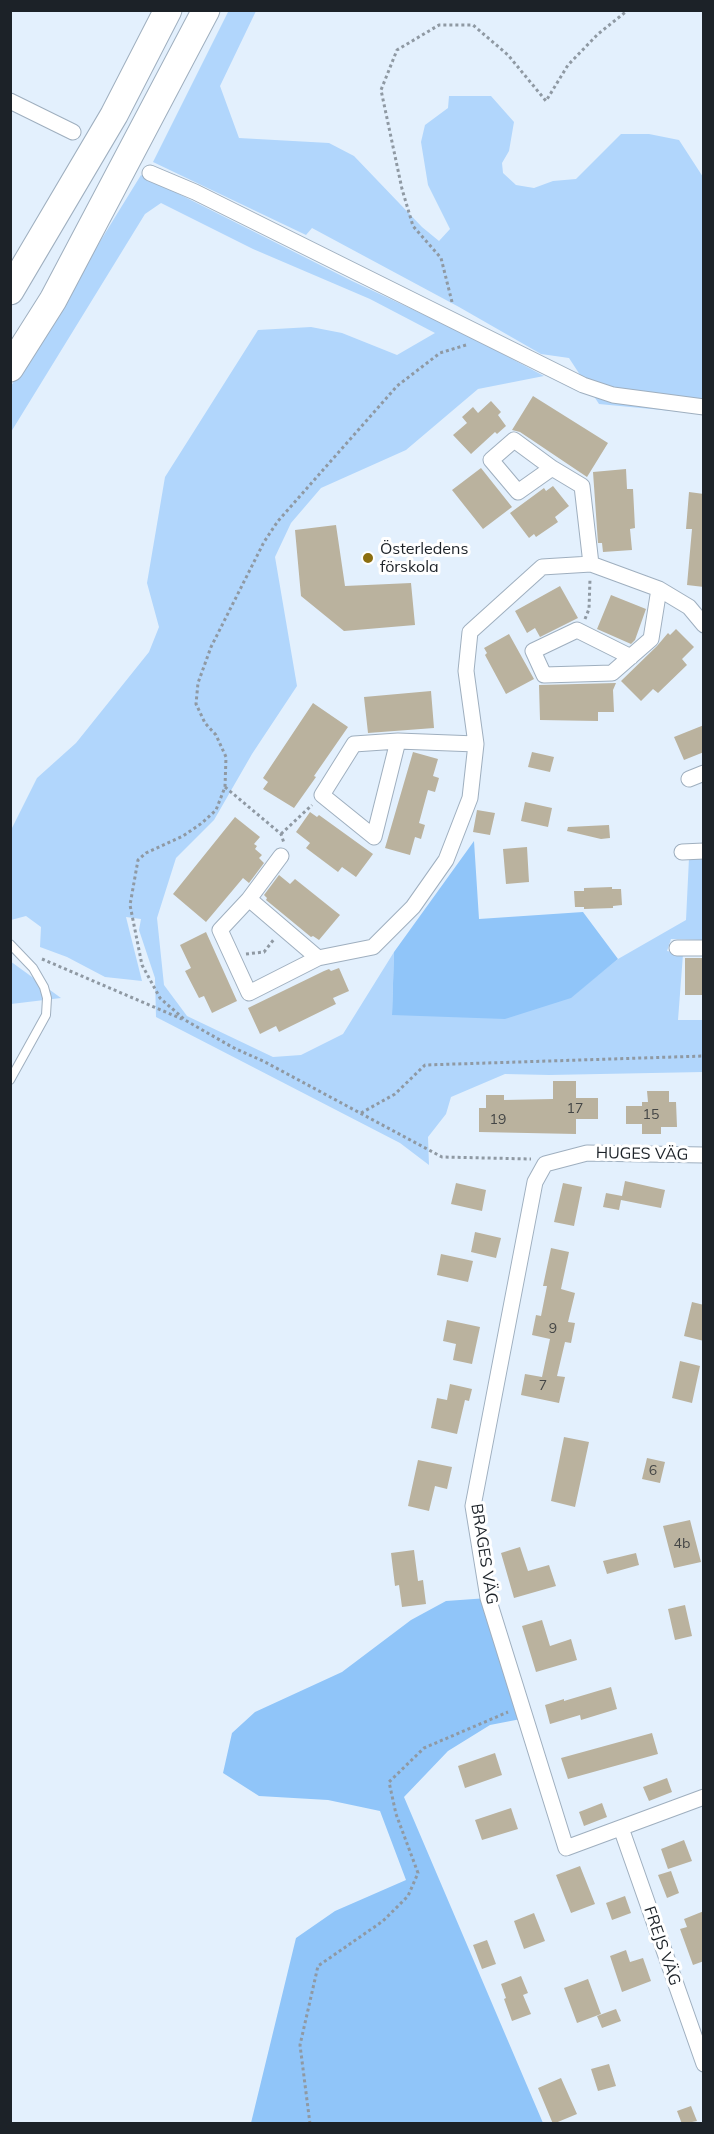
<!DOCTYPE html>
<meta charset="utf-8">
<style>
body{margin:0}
#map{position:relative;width:714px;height:2134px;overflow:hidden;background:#e3f0fd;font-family:Mulish,sans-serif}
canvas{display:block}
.frame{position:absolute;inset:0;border:12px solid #1c2228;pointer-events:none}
</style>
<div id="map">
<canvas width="714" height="2134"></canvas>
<div class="frame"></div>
</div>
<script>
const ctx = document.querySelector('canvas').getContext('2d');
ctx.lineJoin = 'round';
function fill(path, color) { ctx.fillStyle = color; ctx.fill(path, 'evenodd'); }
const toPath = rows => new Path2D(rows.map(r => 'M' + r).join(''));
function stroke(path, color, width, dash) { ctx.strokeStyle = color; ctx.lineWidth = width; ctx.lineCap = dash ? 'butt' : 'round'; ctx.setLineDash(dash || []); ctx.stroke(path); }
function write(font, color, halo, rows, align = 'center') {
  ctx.font = font + ' Mulish,sans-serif'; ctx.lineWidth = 6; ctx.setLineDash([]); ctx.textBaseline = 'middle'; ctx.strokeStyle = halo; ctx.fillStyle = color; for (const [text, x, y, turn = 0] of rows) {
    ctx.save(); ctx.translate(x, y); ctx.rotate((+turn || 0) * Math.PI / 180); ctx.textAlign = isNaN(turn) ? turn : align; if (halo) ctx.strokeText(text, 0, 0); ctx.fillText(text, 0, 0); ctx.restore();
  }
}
fill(toPath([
 [229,10,256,11,220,86,239,138,329,143,354,156,422,227,439,241,450,229,428,185,421,142,425,125,448,108,449,96,491,96,514,122,509,151,502,163,503,173,516,185,534,188,553,181,576,179,621,134,649,134,679,140,703,177,703,414,599,404,569,358,541,354,459,307,312,228,306,235,153,162],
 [141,175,352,281,467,335,544,376,478,389,406,450,321,488,291,523,275,557,297,686,252,754,214,820,176,858,157,918,164,985,187,1016,273,1057,301,1055,343,1034,394,952,392,1015,571,997,618,959,686,920,689,858,703,857,703,940,671,939,667,951,683,954,678,1020,703,1020,703,1072,549,1075,505,1074,451,1097,446,1114,428,1137,429,1165,400,1143,156,1017,155,978,139,930,141,919,126,917,142,981,105,977,67,957,40,947,41,927,26,916,11,920,11,830,37,778,76,743,149,652,159,627,147,583,165,477,258,330,311,327,342,333,397,355,435,333,370,299,253,249,161,203,145,214,11,432,11,386],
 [10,961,61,998,11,1004]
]), '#b1d6fc');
fill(toPath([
 [474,841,479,919,583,912,618,959,571,998,505,1019,392,1015,394,952],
 [488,1598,526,1718,490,1725,448,1751,404,1797,543,2123,251,2123,296,1938,335,1911,406,1880,380,1811,328,1800,259,1796,223,1773,232,1733,255,1712,342,1672,411,1620,446,1601]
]), '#90c5f9');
fill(toPath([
 [533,396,608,443,587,477,520,432,512,430],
 [491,401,501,412,498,415,506,426,497,434,495,432,471,454,453,435,467,423,462,417,473,407,478,413],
 [481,468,512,507,483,529,452,490],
 [626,469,627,489,633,489,635,528,630,529,632,550,603,552,602,543,598,543,593,472],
 [553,486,569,506,555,517,558,522,536,537,534,534,529,538,510,513,544,488,546,491],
 [689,492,704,494,704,587,687,585,692,529,686,529],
 [336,525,345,586,411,583,415,625,344,631,301,596,295,530],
 [560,586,578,618,540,637,535,628,527,633,515,611],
 [611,595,646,609,635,640,631,644,597,629],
 [676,629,694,647,682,659,687,665,658,693,653,689,641,701,621,681,657,646,668,633,670,635],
 [509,634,534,679,506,694,485,655,487,653,484,648],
 [616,683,613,690,614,712,598,712,598,721,540,720,539,685],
 [431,691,434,728,368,733,364,697],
 [313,703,348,727,314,776,316,777,294,808,263,789,268,782,263,778],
 [704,725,704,752,684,760,674,737],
 [413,752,438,759,433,776,439,778,435,792,428,790,419,823,425,825,421,839,415,837,410,855,385,848],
 [532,752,554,757,550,772,528,767],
 [525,802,552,808,548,827,521,821],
 [477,810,495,813,490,835,473,832],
 [310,812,317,817,319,815,373,854,356,877,342,867,338,872,306,848,310,843,296,832],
 [235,817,260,837,254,844,257,846,255,849,262,855,259,858,264,863,249,883,243,878,206,922,173,894],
 [609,825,610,838,601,839,567,831,568,827],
 [527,847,529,882,506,884,503,849],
 [279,875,290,884,295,879,340,915,319,940,313,936,311,937,266,900,267,898,264,895],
 [612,887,612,889,621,889,622,905,613,906,613,908,584,909,584,907,575,907,574,891,584,891,584,888],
 [206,932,237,1001,212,1013,204,996,199,998,185,971,191,968,180,945],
 [685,958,704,958,704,995,685,995],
 [339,968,349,991,333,998,336,1004,279,1032,276,1026,260,1034,248,1008,324,971,329,969,331,971],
 [553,1081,576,1081,576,1098,598,1098,598,1119,576,1119,576,1134,479,1132,479,1108,486,1108,486,1095,504,1095,504,1100,553,1099],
 [647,1091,669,1091,669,1102,676,1102,677,1127,661,1127,661,1134,642,1134,642,1124,626,1124,626,1106,642,1106,642,1102,648,1102],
 [625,1181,665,1190,661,1208,621,1200,619,1210,603,1207,606,1193,622,1196],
 [456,1183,486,1190,482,1211,451,1204],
 [563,1183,582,1187,574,1226,554,1222],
 [475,1232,501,1238,496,1258,471,1252],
 [551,1248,569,1252,561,1289,575,1293,568,1322,575,1323,571,1343,565,1342,557,1376,565,1377,559,1403,521,1395,525,1374,542,1377,550,1339,532,1335,536,1315,541,1316,547,1286,543,1286],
 [441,1254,473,1261,468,1282,437,1275],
 [692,1302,704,1305,704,1341,684,1336],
 [447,1320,480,1327,472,1364,453,1360,456,1344,443,1341],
 [680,1361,700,1366,692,1403,672,1398],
 [450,1384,472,1389,469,1401,465,1400,457,1434,431,1428,437,1398,447,1400],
 [564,1437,589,1442,575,1507,551,1501],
 [647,1458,665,1462,660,1483,642,1479],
 [418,1460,452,1467,447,1489,435,1486,429,1511,408,1506],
 [690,1520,701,1562,674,1568,663,1526],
 [520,1547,528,1571,549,1565,556,1586,514,1598,501,1553],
 [414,1550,418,1581,423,1580,426,1604,402,1607,399,1585,395,1586,391,1553],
 [636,1553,639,1565,607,1574,603,1561],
 [685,1605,692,1636,675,1640,668,1609],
 [542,1620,550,1646,571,1639,577,1660,536,1672,522,1626],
 [611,1687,617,1709,581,1720,580,1715,550,1724,545,1705,564,1699,564,1701],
 [652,1733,658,1754,568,1779,561,1758],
 [495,1753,502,1775,465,1788,458,1766],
 [667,1778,672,1792,649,1801,643,1787],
 [602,1803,607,1817,584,1826,579,1812],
 [511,1808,518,1829,482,1840,475,1820],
 [684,1840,692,1861,668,1869,661,1849],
 [580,1866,595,1904,571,1913,556,1875],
 [671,1871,679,1893,667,1898,658,1875],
 [625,1896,631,1913,612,1920,606,1903],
 [704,1911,704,1961,693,1965,680,1929,687,1927,684,1919],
 [534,1913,545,1941,524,1949,514,1921],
 [487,1940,496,1964,482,1969,473,1945],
 [626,1950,630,1962,643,1958,651,1981,622,1992,610,1956],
 [521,1976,528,1993,523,1995,531,2014,512,2021,504,1999,506,1998,501,1984],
 [588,1979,601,2014,577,2023,564,1988],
 [616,2009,621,2021,602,2028,597,2016],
 [609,2064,616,2086,598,2091,591,2069],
 [561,2078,577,2114,553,2124,538,2088],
 [691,2106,697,2121,682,2124,677,2111]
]), '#bab29e');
const lane = toPath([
 [10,944,33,968,44,987,47,998,46,1015,10,1080]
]);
const street = toPath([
 [10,101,73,132],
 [150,173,195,192,583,385,613,395,704,407],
 [552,468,518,492,491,460,514,440,552,468,582,486,591,564],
 [631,657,577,630,533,651,544,675,612,673,651,639,659,589],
 [398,741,374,837,322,795,354,744,398,741,476,744],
 [689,779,704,773],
 [682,852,704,851],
 [249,899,281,856],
 [677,948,704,948],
 [318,958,249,899,220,930,249,993,318,958,373,947,413,907,446,860,470,798,476,744,466,671,470,632,542,567,591,564,659,589,689,607,704,625],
 [704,1155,587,1153,545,1164,535,1182,473,1506,488,1598,566,1848,704,1797],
 [621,1828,704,2064]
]);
const highway = toPath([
 [10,291,114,115,168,10],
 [10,368,53,300,206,10]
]);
stroke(lane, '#9fafbf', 10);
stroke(street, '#9fafbf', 17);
stroke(highway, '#9fafbf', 29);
stroke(toPath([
 [452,302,441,258,413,226,402,189,381,90,397,50,439,25,473,25,508,55,546,101,568,65,598,34,628,10],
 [466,345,440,353,397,386,278,521,264,542,211,647,198,683,196,704,205,723,216,735,226,757,225,787,216,810,202,823,183,836,146,853,138,860,130,905,142,965,160,998,185,1020,232,1047,265,1062,442,1157,531,1159],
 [585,619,589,609,590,579],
 [225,787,281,834,284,843],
 [281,834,312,805],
 [246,954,264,952,275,938],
 [42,959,182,1019],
 [361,1113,395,1094,425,1065,704,1056],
 [310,2124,300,2045,318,1966,383,1921,408,1896,418,1873,396,1814,389,1782,424,1748,508,1712]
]), '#8f99a3', 3, [3, 3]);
stroke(lane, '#fff', 8);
stroke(street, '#fff', 15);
stroke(highway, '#fff', 27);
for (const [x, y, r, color] of [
 [368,558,6,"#8b6e10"]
]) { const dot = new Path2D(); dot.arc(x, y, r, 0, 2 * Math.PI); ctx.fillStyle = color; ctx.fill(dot); stroke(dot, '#fff', 2); }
write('14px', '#444646', null, [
 ["17",575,1109],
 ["15",651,1115],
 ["19",498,1120],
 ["9",553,1329],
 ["7",543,1386],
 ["6",653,1471],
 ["4b",682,1544]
]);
write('16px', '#1c2228', '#fff', [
 ["Österledens",380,549],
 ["förskola",380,567]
], 'left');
write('16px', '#1c2228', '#fff', [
 ["HUGES VÄG",642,1154,1],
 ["BRAGES VÄG",484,1554,81],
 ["FREJS VÄG",662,1946,71]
]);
</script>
